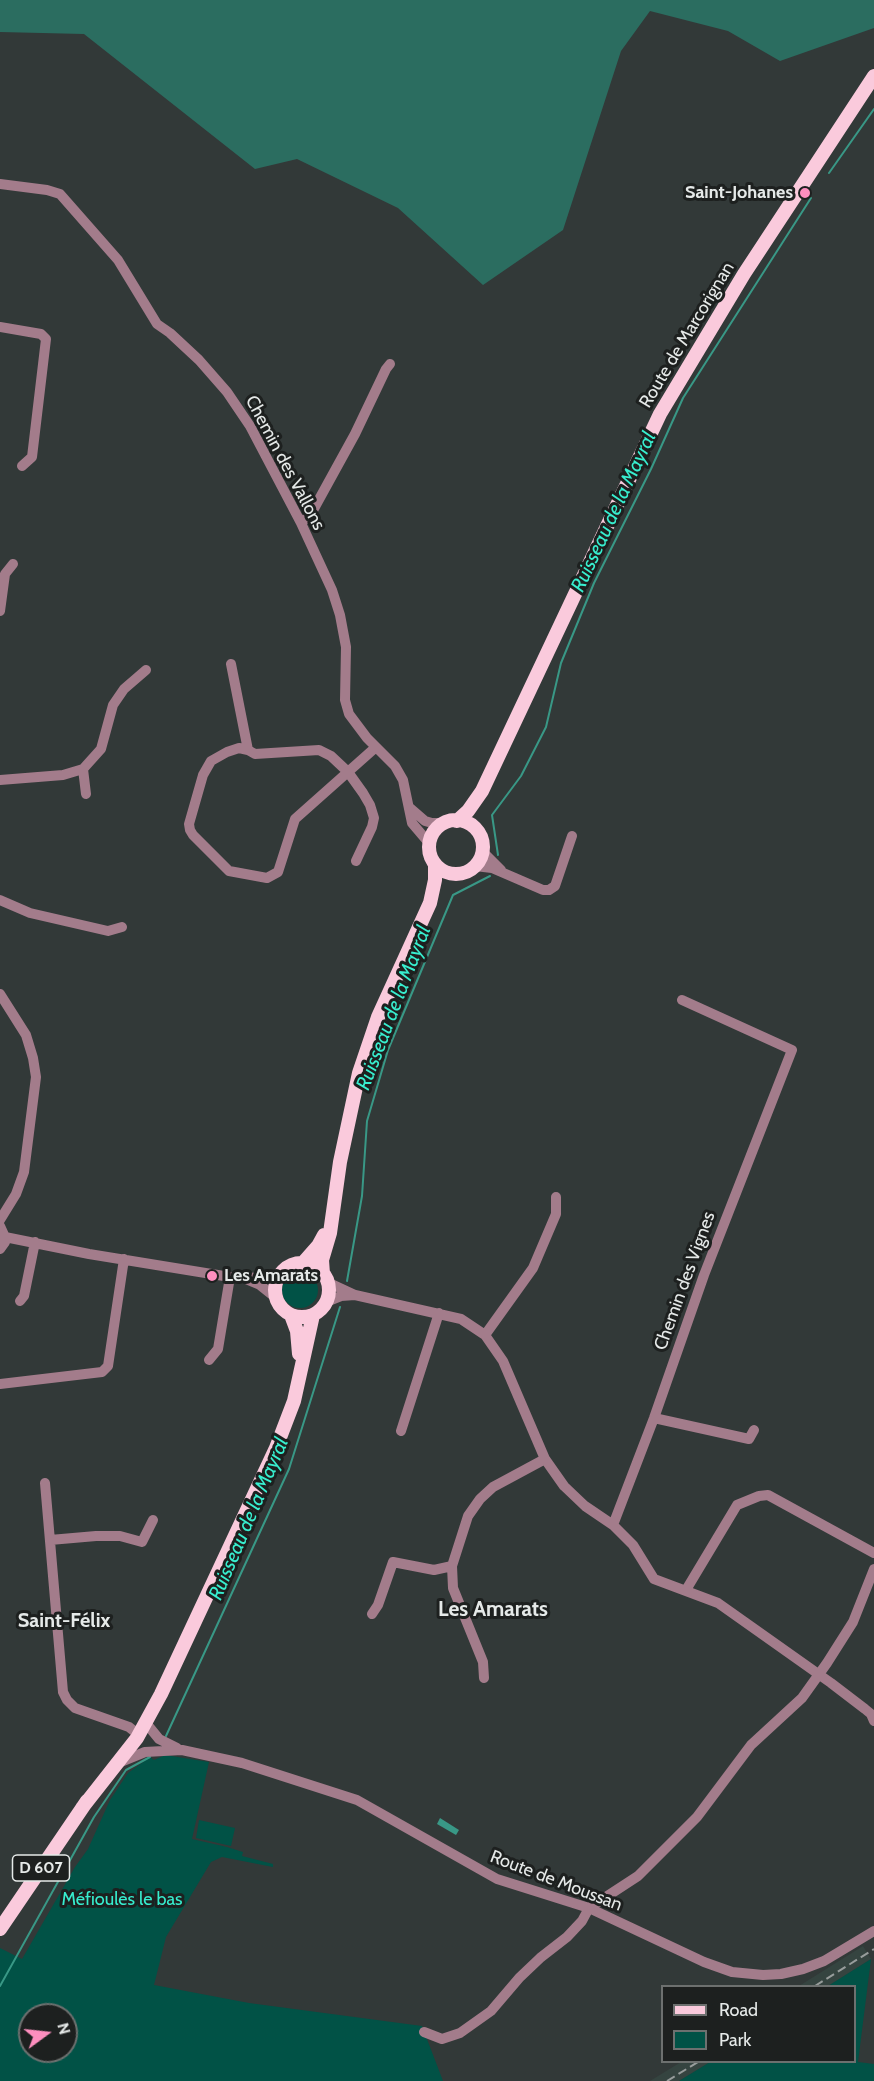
<!DOCTYPE html>
<meta charset="utf-8">
<style>
body{margin:0}
#map{position:relative;width:874px;height:2081px;overflow:hidden;background:#323938;font-family:Cabin,sans-serif}
canvas{display:block}
.legend{position:absolute;left:661px;top:1985px;width:195px;height:78px;box-sizing:border-box;background:#1d201f;border:2px solid #6d706f;margin:0;padding:8px 10px;list-style:none;font-size:18px;color:#e5e9e8}
.legend li{display:flex;align-items:center;gap:12px;height:30px}
.legend b{width:30px;border:2px solid #6d706f}
.north{position:absolute;left:18px;top:2003px;width:60px;height:60px;box-sizing:border-box;background:#1d201f;border:2px solid #6d706f;border-radius:50%;rotate:75deg;font-size:16px;font-weight:700;line-height:24px;text-align:center;color:#e5e9e8}
.north::after{content:'';display:block;margin:auto;width:21px;height:27px;background:#fd8ebe;clip-path:polygon(50% 0,100% 100%,50% 72%,0 100%)}
</style>
<div id="map">
<canvas width="874" height="2081"></canvas>
<ul class="legend">
<li><b style="height:8px;background:#facadc"></b>Road</li>
<li><b style="height:16px;background:#015246"></b>Park</li>
</ul>
<div class="north">N</div>
</div>
<script>
const ctx = document.querySelector('canvas').getContext('2d');
ctx.lineJoin = 'round';
function fill(path, color) { ctx.fillStyle = color; ctx.fill(path, 'evenodd'); }
const toPath = rows => new Path2D(rows.map(r => 'M' + r).join(''));
function stroke(path, color, width, dash) { ctx.strokeStyle = color; ctx.lineWidth = width; ctx.lineCap = dash ? 'butt' : 'round'; ctx.setLineDash(dash || []); ctx.stroke(path); }
function write(font, color, halo, rows, align = 'center') {
  ctx.font = font + ' Cabin,sans-serif'; ctx.lineWidth = 6; ctx.setLineDash([]); ctx.textBaseline = 'middle'; ctx.strokeStyle = halo; ctx.fillStyle = color; for (const [text, x, y, turn = 0] of rows) {
    ctx.save(); ctx.translate(x, y); ctx.rotate((+turn || 0) * Math.PI / 180); ctx.textAlign = isNaN(turn) ? turn : align; if (halo) ctx.strokeText(text, 0, 0); ctx.fillText(text, 0, 0); ctx.restore();
  }
}
fill(toPath([
 [863,1946,871,1959,828,1986,799,1986],
 [681,2062,710,2062,679,2081,650,2081]
]), '#354440');
fill(toPath([
 '282 1290a18 18 0 1 1 36 0a18 18 0 1 1-36 0Z',
 [165,1755,209,1762,192,1839,227,1847,243,1852,242,1856,273,1864,273,1867,222,1857,211,1862,166,1937,154,1985,249,2003,422,2026,443,2081,0,2081,0,1948,22,1959,75,1867,88,1849,110,1800,128,1773,150,1757,154,1760],
 [30,2015,66,2015,66,2051,30,2051],
 [199,1820,235,1828,231,1846,196,1838],
 [871,1959,858,2062,874,2064,874,2081,679,2081,710,2062,854,2062,854,1986,828,1986]
]), '#015246');
fill(toPath([
 [0,0,874,0,874,28,780,61,728,31,650,11,621,51,563,230,483,285,398,208,297,159,255,169,84,34,0,32]
]), '#2b6d60');
fill(toPath([
 [440,1818,459,1830,456,1835,437,1824]
]), '#399886');
stroke(toPath([
 [829,173,874,109],
 [498,855,492,815,521,776,546,727,561,663,594,583,651,469,683,398,811,198],
 [347,1281,362,1196,367,1121,388,1050,453,895,490,876],
 [166,1736,289,1469,340,1307],
 [0,1986,94,1817,126,1770,150,1757]
]), '#399886', 2);
stroke(toPath([
 [0,184,47,190,60,194,118,260,157,324,170,333,199,360,227,392,250,426,301,523,332,590,340,615,346,647,345,700,349,714,367,738,395,766,403,780,412,823,429,843],
 [0,327,41,334,46,339,32,457,22,466],
 [301,523,311,514,355,434,386,369,390,364],
 [0,611,5,574,13,564],
 [231,664,248,750,255,754,319,750,331,756,348,772,363,793,370,805,374,818,372,827,356,861],
 [248,750,239,748,227,752,211,761,203,775,189,824,190,830,193,835,229,871,267,878,278,872,295,819,376,747],
 [83,769,86,794],
 [0,780,63,775,83,769,101,749,113,705,124,689,146,670],
 [410,808,425,821,432,823,444,823],
 [482,851,501,870],
 [475,866,492,868,543,890,549,890,555,886,572,836],
 [0,900,30,913,108,931,122,927],
 [0,994,26,1035,33,1058,36,1077,24,1172,16,1194,0,1220],
 [0,1226,5,1237,5,1242,0,1249],
 [5,1237,89,1254,230,1277,265,1278,280,1274],
 [248,1280,260,1285,275,1297],
 [355,1295,461,1319,485,1335,503,1361,545,1459,564,1486,585,1506,613,1525,633,1545,654,1579,718,1603,831,1683,865,1709,871,1714,874,1721],
 [20,1301,24,1296,35,1242],
 [326,1302,341,1296,355,1295,327,1282],
 [485,1335,533,1268,556,1214,556,1197],
 [209,1360,218,1349,230,1277],
 [0,1384,102,1372,108,1366,124,1259],
 [654,1418,749,1439,754,1430],
 [401,1431,439,1313],
 [45,1483,63,1692,67,1700,75,1708,129,1727,134,1731],
 [613,1525,654,1418,704,1275,792,1050,682,1000],
 [50,1540,96,1536,120,1536,142,1542,153,1520],
 [686,1590,737,1505,759,1496,768,1495,874,1553],
 [372,1614,378,1605,393,1562,434,1570,452,1566],
 [484,1678,483,1662,453,1588,452,1566,468,1516,480,1499,493,1487,545,1459],
 [146,1723,159,1739,177,1748],
 [118,1763,145,1752,182,1750,242,1763,357,1800,497,1879,589,1908,704,1962,732,1972,763,1975,781,1974,803,1969,824,1961,874,1931],
 [424,2032,442,2039,460,2033,491,2011,520,1977,540,1958,567,1937,582,1921,589,1908,638,1876,697,1817,751,1745,802,1698,827,1663,853,1622,874,1569]
]), '#a37c8b', 10);
stroke(toPath([
 '429 847a27 27 0 1 1 54 0a27 27 0 1 1-54 0Z',
 [457,821,468,811,482,791,660,414,744,274,874,76],
 [303,1263,318,1246,324,1235],
 '275 1290a27 27 0 1 1 54 0a27 27 0 1 1-54 0Z',
 [323,1274,322,1260,330,1233,340,1162,359,1073,378,1017,430,903,435,880,435,865],
 [291,1315,297,1331,299,1354],
 [82,1808,137,1738,161,1694,276,1448,294,1401,313,1315],
 [0,1929,87,1801]
]), '#facadc', 14);
stroke(toPath([
 [815,1986,874,1949],
 [667,2081,698,2062]
]), '#979c9b', 2, [9, 4.5]);
for (const [x, y, r, color] of [
 [805,193,6,"#fd8ebe"],
 [212,1276,6,"#fd8ebe"]
]) { const dot = new Path2D(); dot.arc(x, y, r, 0, 2 * Math.PI); ctx.fillStyle = color; ctx.fill(dot); stroke(dot, '#1d201f', 2); }
for (const [x, y, w] of [
 [41,1868,57]
]) { const box = new Path2D(); box.roundRect(x - w / 2, y - 13, w, 26, 4.5); ctx.fillStyle = '#1d201f'; ctx.fill(box); stroke(box, '#e5e9e8', 1.5); }
write('bold 16px', '#e5e9e8', null, [
 ["D 607",41,1868]
]);
write('bold 18px', '#e5e9e8', '#1d201f', [
 ["Saint-Johanes",793,193],
 ["Les Amarats",224,1276,"left"]
], 'right');
write('18px', '#e5e9e8', '#1d201f', [
 ["Route de Marcorignan",687,335,-59],
 ["Chemin des Vallons",285,463,62],
 ["Chemin des Vignes",685,1281,-70],
 ["Route de Moussan",556,1881,21]
]);
write('18px', '#36edce', '#1d201f', [
 ["Méfioulès le bas",122,1900]
]);
write('italic 20px', '#38eecf', '#1d201f', [
 ["Ruisseau de la Mayral",614,512,-65],
 ["Ruisseau de la Mayral",394,1008,-69],
 ["Ruisseau de la Mayral",249,1519,-67]
]);
write('bold 20px', '#e5e9e8', '#1d201f', [
 ["Saint-Félix",64,1621]
]);
write('bold 21px', '#e5e9e8', '#1d201f', [
 ["Les Amarats",493,1610]
]);
</script>
